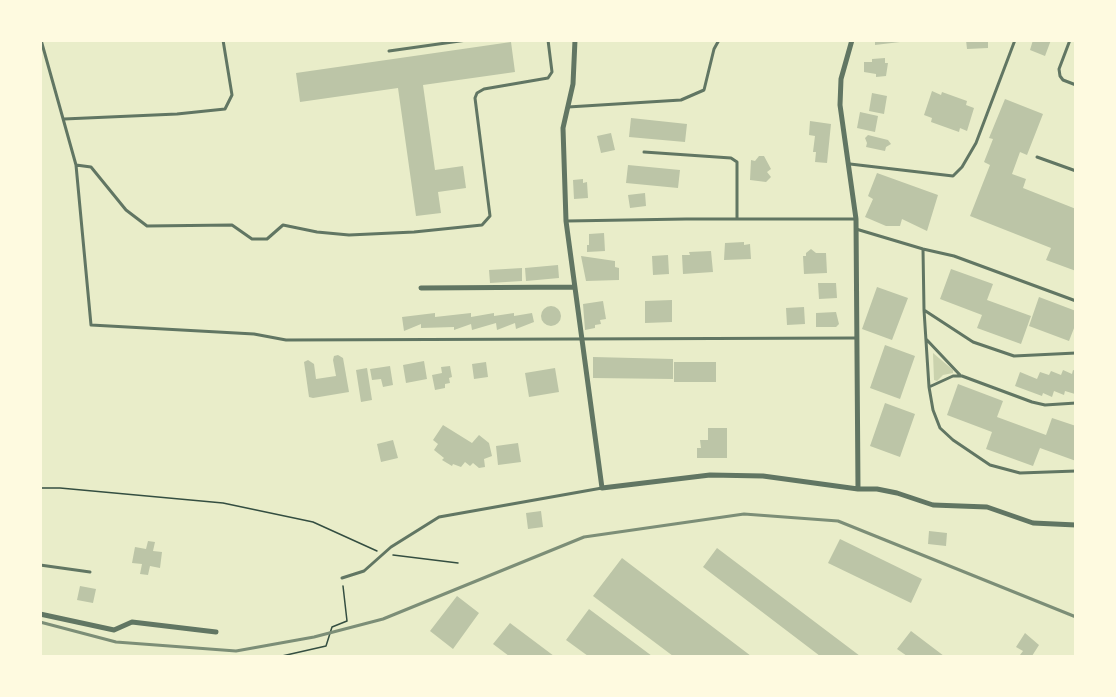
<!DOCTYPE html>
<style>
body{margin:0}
#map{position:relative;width:1116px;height:697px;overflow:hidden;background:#e9edc9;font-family:Roboto,sans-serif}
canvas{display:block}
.frame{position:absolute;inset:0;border:42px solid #fefae0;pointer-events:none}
</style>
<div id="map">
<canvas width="1116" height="697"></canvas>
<div class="frame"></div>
</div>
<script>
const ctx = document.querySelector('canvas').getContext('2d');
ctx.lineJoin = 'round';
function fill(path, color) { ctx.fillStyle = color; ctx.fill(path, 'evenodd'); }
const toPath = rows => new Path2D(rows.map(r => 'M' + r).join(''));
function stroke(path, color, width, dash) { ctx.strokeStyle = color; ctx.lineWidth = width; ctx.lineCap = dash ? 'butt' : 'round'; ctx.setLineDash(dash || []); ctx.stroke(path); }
fill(toPath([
 [933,353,953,370,953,373,943,375,937,381,934,380]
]), '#cad2ad');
fill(toPath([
 [875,40,900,40,900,42,875,45],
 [966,40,988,40,988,48,967,49],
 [1033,40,1051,40,1045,56,1030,50],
 [511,42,515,72,423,85,435,170,463,166,466,188,438,192,441,213,416,216,398,88,300,102,296,73],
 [885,58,885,63,888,63,886,76,876,77,876,74,864,72,864,62,872,62,872,59],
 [932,91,941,95,942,92,967,101,966,105,974,108,967,131,960,128,959,132,931,122,932,118,924,115],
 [872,93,887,96,884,114,869,111],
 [1005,99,1043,114,1027,155,1020,152,1012,174,1026,179,1023,188,1076,209,1076,271,1046,260,1051,248,970,216,990,165,984,162,993,139,989,138],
 [860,112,878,116,875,132,857,128],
 [631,118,687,124,685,142,629,137],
 [810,121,831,124,827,163,815,162,816,152,813,152,815,136,809,135],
 [611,133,615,150,601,153,597,136],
 [868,135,888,140,891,144,886,147,885,151,866,147,867,143,865,138],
 [759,156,764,156,771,169,767,172,771,177,766,182,750,180,751,160,755,161],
 [628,165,680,170,678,188,626,183],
 [877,173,938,195,927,231,902,219,900,226,886,226,865,217,873,199,868,196],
 [583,179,583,183,587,182,588,198,574,199,573,180],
 [645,193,646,206,630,208,628,195],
 [604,233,605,251,587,252,587,245,589,245,589,234],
 [744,242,744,245,750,244,751,259,724,260,725,243],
 [811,249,816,253,826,253,827,273,804,274,803,256,806,256,806,253],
 [711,251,713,272,683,274,682,255,690,255,689,252],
 [668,255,669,274,653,275,652,256],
 [581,256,615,261,615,267,619,268,619,280,586,281],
 [558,265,559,278,526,281,525,268],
 [522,268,522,281,490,283,489,270],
 [951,269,993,284,987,300,1031,316,1021,344,977,328,982,315,940,299],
 [818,283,836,283,837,298,819,299],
 [877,287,908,298,892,340,862,329],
 [1039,297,1076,311,1076,323,1069,341,1029,326],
 [672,300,672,322,645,323,645,301],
 [603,301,606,319,600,320,601,324,595,325,595,328,585,330,583,304],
 '541 316a10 10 0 1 1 20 0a10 10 0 1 1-20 0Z',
 [804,307,805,324,787,325,786,308],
 [836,312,839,324,836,327,816,327,816,313],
 [435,313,435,317,471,313,471,317,494,313,494,316,514,313,514,316,532,313,534,322,516,329,515,323,497,330,496,323,472,330,471,324,454,330,454,327,421,328,421,324,404,331,402,317],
 [885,345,915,356,900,399,870,388],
 [338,355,343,358,349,392,313,398,309,397,304,362,308,360,314,364,316,379,336,376,333,360,334,356],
 [593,357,673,359,673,379,593,378],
 [424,361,427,379,406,383,403,365],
 [486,362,488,377,474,379,472,364],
 [674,362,716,362,716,382,674,382],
 [390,366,393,385,383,387,381,379,372,380,370,369],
 [450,366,452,377,449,378,450,383,445,384,445,388,435,390,432,375,442,373,441,367],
 [367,368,372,400,361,402,356,370],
 [555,368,559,392,529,397,525,373],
 [1063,370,1072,374,1073,370,1076,371,1075,394,1065,391,1064,395,1054,391,1052,397,1043,393,1042,396,1015,386,1020,372,1037,379,1040,372,1049,375,1051,371,1061,375],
 [958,384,1003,401,997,417,1046,435,1052,418,1076,426,1076,461,1040,448,1033,466,986,449,992,432,947,415],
 [885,403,915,414,900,457,870,446],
 [443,425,472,443,479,435,489,443,492,456,484,459,485,467,479,468,473,463,470,466,465,462,461,467,453,464,452,466,442,460,444,458,434,450,438,444,433,440],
 [708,428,727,428,727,458,697,458,697,448,701,448,700,440,708,440],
 [393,440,398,458,381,462,377,444],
 [518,443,521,462,498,465,496,446],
 [541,511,543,527,528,529,526,513],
 [929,531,947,533,946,546,928,544],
 [840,539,922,579,911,603,828,563],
 [148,541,155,542,153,551,162,552,160,568,150,566,148,575,140,574,142,564,132,563,135,547,146,549],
 [717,548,860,656,820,656,703,567],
 [622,558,751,656,673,656,593,596],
 [80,586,96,589,93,603,77,600],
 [457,596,479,613,453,649,430,631],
 [589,609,652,656,588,656,566,640],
 [510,623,554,656,509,656,493,644],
 [911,631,944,656,907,656,897,649],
 [1025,633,1039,645,1032,656,1020,655,1023,651,1016,647]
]), '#bcc5a7');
stroke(toPath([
 [40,488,60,488,223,503,313,522,377,551],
 [393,555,458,563],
 [282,656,326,646,332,627,347,621,343,586]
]), '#344e41', 1.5);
stroke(toPath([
 [41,40,76,165,91,325,254,334,286,340,856,338],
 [1070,40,1059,69,1060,76,1063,80,1076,85],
 [389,51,467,40],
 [568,107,681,100,704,90,714,49,719,40],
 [64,119,177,114,225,109,232,95,223,40],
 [644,152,731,158,737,162,737,219],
 [1037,157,1076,171],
 [850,164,953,176,962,167,976,143,1015,40],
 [76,165,91,167,126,210,147,226,232,225,252,239,267,239,283,225,317,232,349,235,414,232,482,225,490,216,475,98,477,93,484,89,548,78,552,72,548,40],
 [567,221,686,219,856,219],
 [856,229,923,249,954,256,1076,301],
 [923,249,924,310,973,342,1014,356,1076,353],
 [924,310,929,387,953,376,962,376,1032,402,1045,405,1076,403],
 [926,339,960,375],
 [929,387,933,410,940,428,953,440,990,465,1020,473,1076,471],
 [40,565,90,572],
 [342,578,364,571,391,547,439,517,602,488]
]), '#617663', 3);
stroke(toPath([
 [575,40,573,84,563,128,566,221,602,488,710,475,763,476,858,489,877,489,897,493,933,505,987,507,1033,523,1076,525],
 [852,40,841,79,840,105,856,219,858,489],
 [421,288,575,287],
 [40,614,114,630,132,622,216,632]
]), '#617663', 5);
stroke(toPath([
 [40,622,116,642,236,651,314,637,383,619,584,537,744,514,838,521,1076,617]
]), '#7c8e77', 3);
</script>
